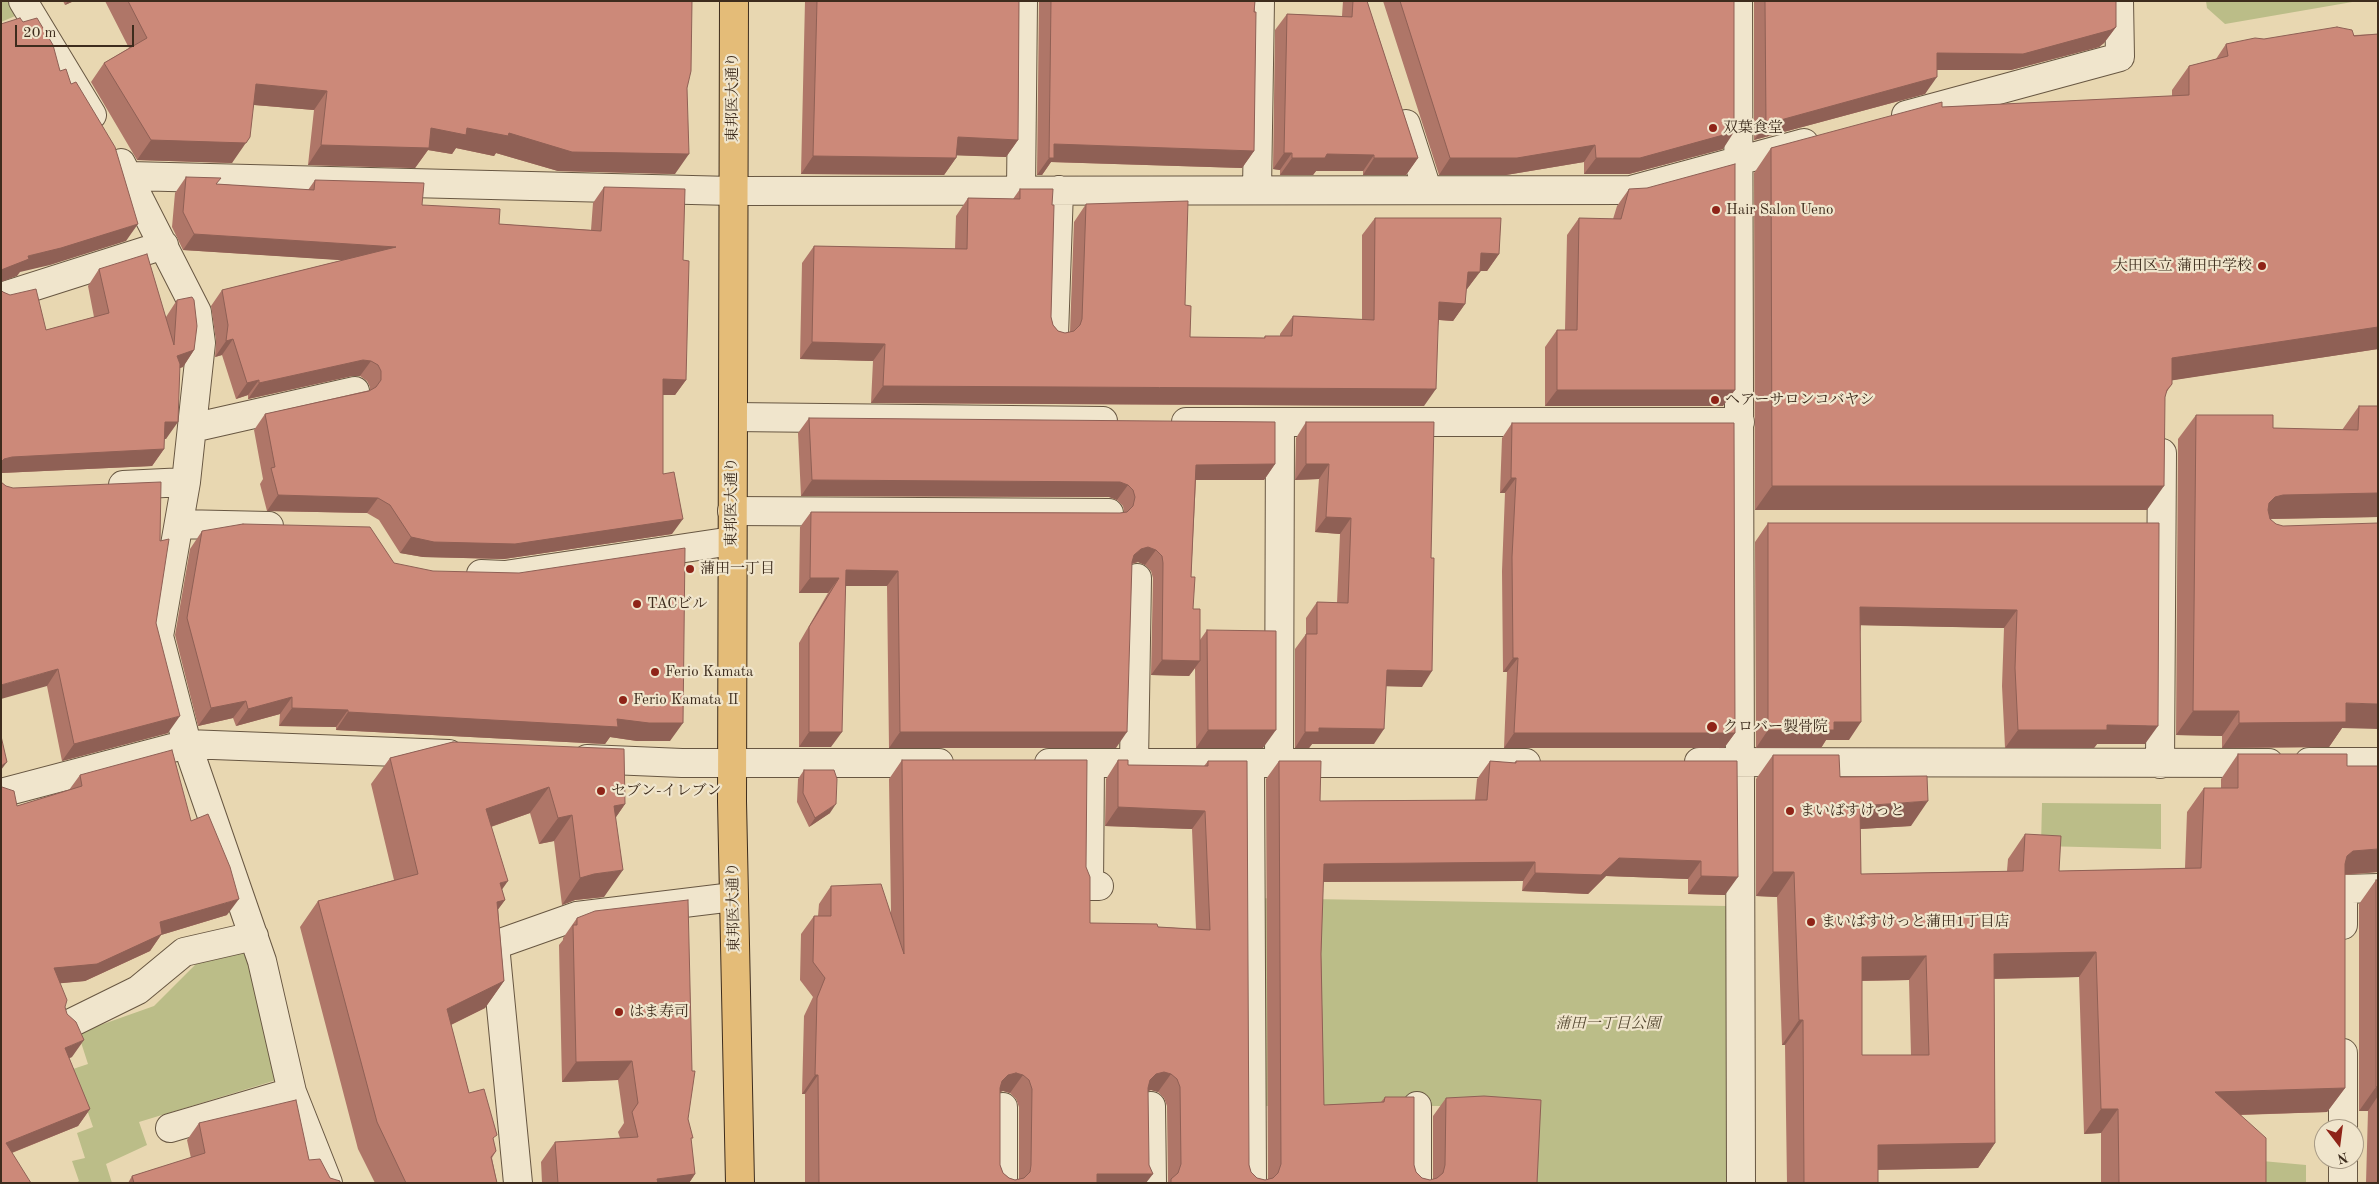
<!DOCTYPE html>
<meta charset="utf-8">
<style>
body{margin:0}
#map{position:relative;width:2379px;height:1184px;overflow:hidden;background:#e8d7b1;font-family:"Old Standard TT",serif}
canvas{display:block}
.frame{position:absolute;inset:0;border:2px solid #3d2c1d;pointer-events:none}
.north{position:absolute;left:2314px;top:1119px;width:50px;height:50px;box-sizing:border-box;background:#f0e5cc;border:1px solid #a89b86;border-radius:50%;rotate:165deg;font-size:14px;font-weight:700;line-height:20px;text-align:center;color:#3d2c1d}
.north::after{content:'';display:block;margin:auto;width:18px;height:22px;background:#8f2418;clip-path:polygon(50% 0,100% 100%,50% 72%,0 100%)}
.scale{position:absolute;left:15px;top:25px;width:119px;height:22px;box-sizing:border-box;border:2px solid #3d2c1d;border-top:0;padding-left:6px;font-size:15px;line-height:18px;white-space:nowrap;color:#3d2c1d;-webkit-text-stroke:4px #f0e5cc;paint-order:stroke}
</style>
<div id="map">
<canvas width="2379" height="1184"></canvas>
<div class="frame"></div>
<div class="north">N</div>
<div class="scale">20 m</div>
</div>
<script>
const ctx = document.querySelector('canvas').getContext('2d');
ctx.lineJoin = 'round';
function fill(path, color) { ctx.fillStyle = color; ctx.fill(path, 'evenodd'); }
const toPath = rows => new Path2D(rows.map(r => 'M' + r).join(''));
function stroke(path, color, width, dash) { ctx.strokeStyle = color; ctx.lineWidth = width; ctx.lineCap = dash ? 'butt' : 'round'; ctx.setLineDash(dash || []); ctx.stroke(path); }
function write(font, color, halo, rows, align = 'center') {
  ctx.font = font + ' "Old Standard TT","Noto Serif JP",serif'; ctx.lineWidth = 4.5; ctx.setLineDash([]); ctx.textBaseline = 'middle'; ctx.strokeStyle = halo; ctx.fillStyle = color; for (const [text, x, y, turn = 0] of rows) {
    ctx.save(); ctx.translate(x, y); ctx.rotate((+turn || 0) * Math.PI / 180); ctx.textAlign = isNaN(turn) ? turn : align; if (halo) ctx.strokeText(text, 0, 0); ctx.fillText(text, 0, 0); ctx.restore();
  }
}
fill(toPath([
 [1,1,11,1,20,14,1,22],
 [2206,1,2358,1,2225,24,2207,8],
 [2042,803,2161,804,2161,849,2041,846],
 [1251,898,1727,906,1728,1183,1520,1183,1520,1106,1252,1106],
 [240,950,257,960,283,1078,139,1122,147,1145,106,1164,112,1183,76,1183,79,1181,72,1161,85,1158,77,1133,93,1127,73,1069,88,1064,78,1033,154,1006,198,962],
 [2251,1160,2306,1165,2306,1183,2251,1183]
]), '#bbbd88');
const minor = toPath([
 [23,1,92,115],
 [1738,1,1741,1183],
 [1906,115,2120,57,2119,1],
 [1406,124,1427,189],
 [121,163,197,312,201,343,186,482,159,636,187,744,262,961,292,1092,328,1183],
 [129,176,732,191,1631,190,1804,143],
 [1021,190,1023,1],
 [1257,190,1260,1],
 [1,297,164,245],
 [1054,335,1059,190],
 [733,417,1103,421],
 [1186,422,1740,422],
 [192,428,355,391],
 [123,485,186,482],
 [732,511,1109,513],
 [179,524,269,526],
 [481,574,505,575,732,541],
 [587,759,682,763,939,763],
 [1699,762,2269,763],
 [2309,762,2378,762],
 [1049,763,1526,763],
 [1090,763,1089,886,1099,886],
 [1134,763,1137,578],
 [1250,763,1252,1183],
 [1279,763,1280,422],
 [2160,764,2162,453],
 [1,793,187,744,449,754],
 [2343,925,2343,889,2378,888],
 [69,1024,138,990,184,952,254,936],
 [1151,1106,1152,1183],
 [1417,1106,1417,1183],
 [1003,1107,1003,1183],
 [170,1128,292,1092],
 [2343,1129,2343,1053],
 [518,1183,495,945,577,916,733,897],
 [2343,1183,2343,1159]
]);
const major = toPath([
 [734,1,732,801,740,1183]
]);
stroke(minor, '#685742', 30);
stroke(major, '#3d2c1d', 30);
stroke(minor, '#f0e5cc', 28);
stroke(major, '#e4bc78', 28);
fill(toPath([
 [63,1,74,1,65,5],
 [105,1,692,1,687,88,675,174,558,171,496,153,494,156,456,148,452,154,428,150,415,168,308,165,314,110,254,105,232,163,137,160,91,82,104,63,129,48],
 [805,1,1019,1,1018,140,1006,157,957,155,956,158,944,175,801,174],
 [1039,1,1255,1,1254,151,1242,168,1051,162,1042,175,1037,175],
 [1343,1,1367,1,1418,158,1406,175,1363,175,1363,171,1316,171,1313,175,1280,175,1280,170,1273,169,1275,30,1287,14,1342,16],
 [1383,1,1734,1,1723,149,1629,174,1584,174,1584,162,1506,175,1439,175],
 [1754,1,2116,1,2116,27,2104,43,2099,47,2011,70,1937,70,1925,94,1754,140],
 [2378,34,2378,349,2172,380,2172,384,2166,393,2165,397,2147,510,1755,510,1754,173,1771,148,1942,107,2172,96,2172,90,2189,66,2216,59,2226,44,2264,39],
 [186,177,216,184,308,190,315,180,422,205,499,224,591,230,593,203,604,187,683,260,686,380,675,395,663,395,663,474,672,534,504,559,423,557,400,553,379,520,367,513,267,511,260,484,263,479,254,430,265,414,370,390,370,387,367,381,360,376,352,376,248,399,248,395,236,399,222,355,215,357,216,341,211,306,222,290,343,260,183,250,172,227,175,193],
 [1020,189,1053,325,1058,331,1065,333,1070,332,1074,222,1086,204,1185,305,1190,337,1264,338,1265,336,1280,336,1280,334,1293,316,1362,320,1362,235,1375,218,1499,254,1487,271,1480,271,1467,289,1466,289,1465,304,1453,321,1439,320,1424,406,871,403,873,361,800,359,802,263,814,246,955,249,956,216,968,198,1013,199],
 [1629,189,1723,406,1545,406,1545,347,1557,330,1565,330,1567,235,1579,218,1613,219,1617,206],
 [99,269,166,317,177,300,194,350,183,367,179,368,166,439,164,439,164,449,152,466,1,473,1,290,46,330,94,317,88,286],
 [2359,406,2378,406,2378,517,2271,519,2342,728,2329,747,2222,748,2222,736,2176,735,2178,439,2196,415,2273,428,2342,430],
 [809,418,1275,464,1264,480,1196,480,1191,577,1193,609,1200,640,1207,630,1263,748,1196,748,1195,668,1189,676,1151,675,1153,578,1151,571,1145,565,1138,562,1132,564,1116,748,889,748,887,586,846,586,831,747,799,747,799,643,828,593,799,593,800,527,811,512,1120,513,1124,512,1123,506,1117,500,1109,497,801,496,798,433],
 [1306,422,1434,422,1422,687,1386,686,1374,744,1312,744,1309,748,1295,748,1295,649,1306,634,1306,618,1317,602,1337,603,1340,534,1315,532,1319,479,1295,480,1296,438],
 [1512,423,1735,733,1724,748,1504,748,1507,672,1503,672,1502,571,1505,493,1500,493,1502,438],
 [1,482,156,623,168,733,62,761,47,686],
 [1768,523,2159,523,2145,744,2097,744,2094,748,2005,748,2002,686,2004,628,1861,625,1849,740,1826,740,1821,748,1756,748,1755,542],
 [202,531,394,563,670,741,637,741,610,737,605,744,336,730,336,727,279,726,280,714,236,726,233,718,198,726,175,635,190,549],
 [453,742,625,804,616,817,604,897,575,900,562,905,554,841,539,844,530,813,491,827,502,890,505,900,498,909,504,981,485,1008,451,1025,469,1093,493,1139,496,1151,492,1158,497,1183,375,1183,358,1149,300,927,318,901,394,880,371,784,390,758],
 [2238,754,2347,766,2378,872,2345,875,2345,1088,2327,1112,2241,1115,2266,1183,2101,1183,2101,1133,2084,1134,2079,977,1994,979,1995,1143,1978,1168,1878,1170,1878,1183,1787,1183,1785,1045,1782,1045,1777,897,1756,896,1756,779,1773,755,1840,777,1911,826,1860,829,1861,874,2007,871,2008,859,2025,834,2059,871,2185,868,2187,812,2204,788,2221,788,2221,779],
 [1909,980,1911,1055,1862,1055,1862,981],
 [902,760,1086,867,1090,923,1196,929,1192,829,1105,826,1106,779,1118,760,1128,765,1204,766,1208,761,1249,1165,1251,1172,1257,1178,1265,1180,1268,1179,1266,779,1279,761,1320,801,1475,800,1477,779,1490,761,1514,763,1516,761,1737,761,1725,895,1688,894,1688,879,1606,876,1588,894,1522,891,1523,881,1323,882,1321,954,1324,1105,1381,1102,1385,1097,1414,1165,1416,1172,1422,1178,1430,1180,1433,1180,1433,1116,1446,1098,1537,1183,1168,1183,1167,1106,1164,1098,1158,1092,1151,1090,1148,1091,1146,1183,805,1183,805,1094,802,1094,804,1016,813,997,800,980,801,934,814,916,818,916,819,904,831,886,891,913,889,779],
 [1003,1091,1010,1093,1016,1099,1019,1107,1019,1179,1015,1180,1009,1178,1003,1173,1000,1165,1000,1092],
 [804,770,830,813,809,827,797,802,798,779],
 [80,775,191,821,227,915,161,935,150,951,85,981,60,983,65,1007,72,1057,69,1058,90,1109,78,1126,12,1153,1,1183,17,806,69,790],
 [2376,880,2378,880,2378,1183,2366,1183,2368,1111,2359,1111,2359,904],
 [577,918,688,1119,695,1174,689,1183,542,1183,541,1162,555,1142,620,1138,618,1132,624,1123,618,1080,562,1082,559,945,563,940,563,938],
 [199,1123,309,1160,330,1178,340,1183,128,1183,132,1176,191,1158,187,1140]
]), '#af7668');
fill(toPath([
 [68,1,74,1,65,5],
 [2116,27,2104,43,2099,47,2011,70,1926,70,1937,53],
 [1937,77,1925,94,1754,140,1766,124],
 [256,84,327,91,314,110,243,104],
 [431,128,467,128,689,154,675,174,558,171,496,153,494,156,456,148,452,154,428,150,415,168,308,165,321,145],
 [1734,132,1723,149,1629,174,1584,174,1596,158],
 [250,137,232,163,137,160,151,140],
 [958,137,1018,140,1006,157,945,155],
 [1054,144,1254,151,1242,168,1051,162,1042,175,1037,175,1049,158],
 [1595,145,1584,162,1506,175,1439,175,1450,158],
 [1284,153,1292,153,1280,170,1273,169],
 [1327,154,1374,155,1363,171,1316,171,1313,175,1280,175,1292,158],
 [813,156,956,158,944,175,801,174],
 [1374,158,1418,158,1406,175,1363,175],
 [138,224,126,241,50,265,20,272,17,276,1,282,1,270,28,256],
 [194,234,396,247,385,263,183,250],
 [1481,253,1499,254,1487,271,1469,271],
 [1468,272,1480,272,1467,289,1456,289],
 [1439,302,1465,304,1453,321,1427,319],
 [2378,327,2378,349,2155,383,2172,358],
 [233,339,222,355,215,357,226,341],
 [812,342,885,344,873,361,800,359],
 [194,350,183,367,165,373,177,356],
 [363,360,371,361,360,376,352,376,248,399,259,383],
 [663,379,686,380,675,395,652,395],
 [259,380,248,395,236,399,247,383],
 [883,386,1436,389,1424,406,871,403],
 [1557,390,1735,390,1723,406,1545,406],
 [165,422,178,422,166,439,153,439],
 [164,449,152,466,1,473,1,462,4,459,12,457],
 [1275,464,1264,480,1186,480,1196,465],
 [1306,464,1329,464,1319,479,1295,480],
 [1511,478,1516,478,1505,493,1500,493],
 [812,480,1120,482,1128,485,1117,500,1109,497,801,496],
 [1772,486,2164,486,2147,510,1755,510],
 [2378,493,2378,517,2266,519,2269,503,2275,497,2283,495],
 [278,495,378,498,367,513,267,511],
 [1326,517,1351,518,1340,534,1315,532],
 [683,519,672,534,504,559,423,557,400,553,411,537],
 [1148,547,1156,550,1145,565,1138,562,1130,564,1134,555,1141,549],
 [846,570,898,571,887,586,835,586],
 [810,578,839,578,828,593,799,593],
 [1860,607,2017,610,2004,628,1848,625],
 [1513,658,1518,658,1507,672,1503,672],
 [1162,660,1200,661,1189,676,1151,675],
 [58,669,47,686,1,699,1,685],
 [1387,670,1432,671,1422,687,1376,686],
 [292,697,280,714,236,726,248,709],
 [246,701,233,718,198,726,211,708],
 [2346,703,2378,704,2378,729,2342,728,2329,747,2222,748,2239,723],
 [292,708,348,710,336,727,279,726],
 [2193,711,2239,711,2222,736,2176,735],
 [348,712,617,719,683,723,670,741,637,741,610,737,605,744,336,730],
 [180,716,168,733,62,761,74,744],
 [1834,722,1861,722,1849,740,1826,740,1821,748,1756,748,1768,730],
 [2107,725,2158,726,2145,744,2097,744,2094,748,2005,748,2018,730],
 [1319,728,1384,729,1374,744,1312,744,1309,748,1295,748,1305,732],
 [1208,730,1276,730,1263,748,1196,748],
 [809,732,842,732,831,747,799,747],
 [900,732,1127,732,1116,748,889,748],
 [1514,733,1735,733,1724,748,1504,748],
 [7,762,1,770,2,765],
 [549,787,530,813,467,835,486,809],
 [1928,801,1911,826,1843,830,1860,806],
 [625,804,607,830,614,806],
 [836,804,830,813,809,827,815,818],
 [1118,807,1205,811,1192,829,1105,826],
 [572,815,554,841,539,844,558,818],
 [2378,849,2378,872,2335,875,2347,856,2353,851],
 [1619,858,1701,861,1688,879,1606,876,1588,894,1522,891,1535,873],
 [1535,862,1523,881,1311,882,1324,864],
 [623,870,604,897,575,900,562,905,580,878,594,874],
 [1773,872,1794,872,1777,897,1756,896],
 [1701,876,1738,877,1725,895,1688,894],
 [508,881,489,908,500,883],
 [239,899,227,915,161,935,150,951,85,981,42,985,54,968,160,922],
 [505,900,486,926,497,902],
 [2096,952,2079,977,1976,979,1994,954],
 [1926,956,1909,980,1844,981,1862,957],
 [504,981,485,1008,428,1036,447,1009],
 [1799,1020,1803,1020,1785,1045,1782,1045],
 [84,1040,72,1057,53,1065,65,1048],
 [632,1061,618,1080,562,1082,576,1062],
 [1164,1072,1171,1074,1158,1092,1151,1090,1143,1093,1150,1080,1156,1074],
 [1016,1073,1023,1075,1010,1093,1003,1091,995,1094,1002,1081,1008,1075],
 [815,1075,818,1075,805,1094,802,1094],
 [2378,1086,2378,1096,2368,1111,2359,1111,2376,1087],
 [2345,1088,2327,1112,2198,1116,2215,1092],
 [90,1109,78,1126,1,1157,6,1143],
 [2101,1109,2118,1109,2101,1133,2084,1134],
 [1995,1143,1978,1168,1861,1170,1878,1145],
 [695,1174,689,1183,655,1183,657,1179],
 [1097,1174,1153,1174,1146,1183,1091,1183]
]), '#8f6055');
const building = toPath([
 [128,1,692,1,691,71,687,88,689,154,572,152,509,133,508,136,467,128,466,135,431,128,429,148,321,145,327,91,256,84,250,137,246,143,151,140,104,63,147,38,128,1],
 [817,1,1019,1,1018,140,958,137,956,158,813,156,817,1],
 [1051,1,1255,1,1254,12,1256,12,1254,151,1054,144,1054,158,1049,158,1051,1],
 [1353,1,1367,1,1418,158,1374,158,1374,155,1327,154,1325,158,1292,158,1292,153,1284,153,1287,14,1352,17,1353,1],
 [1400,1,1734,1,1734,132,1640,158,1596,158,1595,145,1517,158,1450,158,1400,1],
 [1765,1,2116,1,2116,27,2111,30,2023,54,1937,53,1937,77,1766,124,1765,1],
 [20,18,23,22,37,18,53,45,60,71,66,69,71,84,76,82,115,147,138,224,61,248,28,256,29,259,1,270,1,24,20,18],
 [2337,27,2352,30,2354,36,2378,34,2378,327,2172,358,2172,384,2167,390,2165,397,2164,486,1772,486,1771,148,1942,102,1942,107,2189,95,2189,66,2228,56,2226,44,2255,38,2264,39,2337,27],
 [1735,164,1735,390,1557,390,1557,330,1577,330,1579,218,1621,219,1629,189,1647,188,1735,164],
 [186,177,221,178,216,184,314,190,315,180,424,183,422,205,500,209,499,224,601,231,604,187,685,189,683,260,689,261,686,380,663,379,663,474,674,472,683,519,515,544,434,542,411,537,390,505,378,498,278,495,271,468,275,467,265,414,369,391,376,387,381,380,381,371,378,365,371,361,363,360,259,383,259,380,247,383,233,339,226,341,228,325,222,290,396,247,194,234,183,212,186,177],
 [1020,189,1053,189,1052,205,1054,205,1051,317,1053,325,1058,331,1065,333,1074,331,1080,325,1082,319,1086,204,1188,201,1185,305,1191,306,1190,337,1265,338,1265,336,1292,336,1293,316,1374,320,1375,218,1501,218,1499,254,1481,253,1480,272,1468,272,1465,304,1439,302,1436,389,883,386,885,344,812,342,814,246,967,249,968,198,1020,199,1020,189],
 [147,254,174,345,177,300,192,297,194,300,197,326,194,350,177,356,180,364,178,422,165,422,164,449,12,457,4,459,1,462,1,290,3,292,10,295,36,289,46,330,109,313,99,269,147,254],
 [2359,406,2378,406,2378,493,2283,495,2275,497,2269,503,2268,510,2270,519,2276,524,2283,526,2378,523,2378,704,2346,703,2346,722,2239,723,2239,711,2193,711,2196,415,2273,415,2273,428,2358,430,2359,406],
 [809,418,1275,422,1275,464,1196,465,1191,577,1195,577,1193,609,1200,609,1200,661,1162,660,1163,563,1162,556,1156,550,1148,547,1141,549,1134,555,1132,562,1127,732,900,732,898,571,846,570,842,732,809,732,809,627,839,578,810,578,811,512,1120,513,1127,512,1133,506,1135,497,1133,490,1128,485,1120,482,812,480,809,418],
 [1306,422,1434,422,1431,558,1434,558,1432,671,1387,670,1384,729,1319,728,1319,732,1305,732,1306,634,1317,634,1317,602,1348,603,1351,518,1326,517,1329,464,1306,464,1306,422],
 [1512,423,1734,423,1735,733,1514,733,1518,658,1513,658,1512,557,1516,478,1511,478,1512,423],
 [1,482,6,486,13,488,161,482,160,541,169,539,156,623,180,716,74,744,58,669,1,685,1,482],
 [1768,523,2159,523,2158,726,2107,725,2107,730,2018,730,2015,668,2017,610,1860,607,1861,722,1834,722,1834,730,1768,730,1768,523],
 [243,524,370,527,394,563,433,571,519,573,685,548,683,723,649,723,617,719,618,727,348,712,348,710,292,708,292,697,248,709,246,701,211,708,187,618,202,531,243,524],
 [1207,630,1276,631,1276,730,1208,730,1207,630],
 [1,736,7,762,1,766,1,736],
 [453,742,624,749,625,804,614,806,623,870,594,874,580,878,572,815,558,818,549,787,486,809,508,881,500,883,505,900,497,902,504,981,447,1009,469,1093,484,1089,497,1135,493,1138,496,1151,491,1157,497,1183,406,1183,377,1122,318,901,418,874,390,758,453,742],
 [172,750,191,821,208,814,230,867,239,899,160,922,162,934,97,964,54,968,67,1000,65,1007,67,1014,76,1022,84,1040,65,1048,90,1109,6,1143,31,1183,1,1183,1,786,2,787,14,791,17,806,82,786,80,775,172,750],
 [2238,754,2347,754,2347,766,2378,766,2378,849,2353,851,2347,856,2345,864,2345,1088,2215,1092,2266,1138,2266,1183,2119,1183,2118,1109,2101,1109,2096,952,1994,954,1995,1143,1878,1145,1878,1183,1804,1183,1803,1020,1799,1020,1794,872,1773,872,1773,755,1839,755,1840,777,1927,776,1928,801,1860,806,1861,874,2023,871,2025,834,2061,836,2059,871,2201,868,2204,788,2238,788,2238,754],
 [1926,956,1929,1055,1862,1055,1862,957,1926,956],
 [902,760,1087,760,1086,867,1090,877,1090,923,1157,924,1158,927,1210,930,1205,811,1118,807,1118,760,1128,760,1128,765,1208,766,1208,761,1247,761,1249,1165,1251,1172,1257,1178,1265,1180,1273,1178,1278,1173,1281,1164,1279,761,1321,761,1320,801,1487,800,1490,761,1516,763,1516,761,1737,761,1738,877,1701,876,1701,861,1619,858,1601,875,1535,873,1535,862,1324,864,1321,954,1324,1105,1384,1102,1385,1097,1414,1097,1414,1165,1416,1172,1422,1178,1430,1180,1437,1178,1443,1173,1445,1165,1446,1098,1484,1096,1541,1100,1537,1183,1171,1183,1171,1179,1178,1173,1181,1164,1180,1087,1177,1079,1171,1074,1164,1072,1156,1074,1150,1080,1148,1088,1149,1165,1153,1174,1097,1174,1097,1183,819,1183,818,1075,815,1075,817,998,825,978,813,962,814,916,831,916,831,886,881,884,904,954,902,760],
 [1016,1073,1023,1075,1029,1080,1032,1089,1031,1165,1030,1172,1024,1178,1015,1180,1009,1178,1003,1173,1000,1165,1000,1088,1002,1081,1008,1075,1016,1073],
 [804,770,834,770,837,779,836,804,815,818,803,793,804,770],
 [2376,880,2378,880,2378,1086,2376,1087,2376,880],
 [688,900,692,1071,695,1071,688,1119,693,1138,691,1138,695,1174,657,1179,658,1183,558,1183,555,1142,638,1137,632,1112,638,1103,632,1061,576,1062,573,925,577,925,577,918,595,911,688,900],
 [296,1100,309,1160,320,1159,330,1178,340,1181,340,1183,134,1183,132,1176,205,1153,199,1123,296,1100]
]);
fill(building, '#cc8979');
stroke(building, '#8f6055', 1);
for (const [x, y, r, color] of [
 [1713,128,5,"#8f2418"],
 [1716,210,5,"#8f2418"],
 [2262,266,5,"#8f2418"],
 [1715,400,5,"#8f2418"],
 [690,569,5,"#8f2418"],
 [637,604,5,"#8f2418"],
 [655,672,5,"#8f2418"],
 [623,700,5,"#8f2418"],
 [1712,727,6,"#8f2418"],
 [601,791,5,"#8f2418"],
 [1790,811,5,"#8f2418"],
 [1811,922,5,"#8f2418"],
 [619,1012,5,"#8f2418"]
]) { const dot = new Path2D(); dot.arc(x, y, r, 0, 2 * Math.PI); ctx.fillStyle = color; ctx.fill(dot); stroke(dot, '#f0e5cc', 2); }
write('15px', '#3d2c1d', '#f0e5cc', [
 ["東邦医大通り",733,97,-90],
 ["東邦医大通り",732,502,-90],
 ["東邦医大通り",734,907,-91]
]);
write('15px', '#3d2c1d', '#f0e5cc', [
 ["双葉食堂",1723,128],
 ["Hair Salon Ueno",1726,210],
 ["大田区立 蒲田中学校",2252,266,"right"],
 ["ヘアーサロンコバヤシ",1725,400],
 ["蒲田一丁目",700,569],
 ["TACビル",647,604],
 ["Ferio Kamata",665,672],
 ["Ferio Kamata Ⅱ",633,700],
 ["クロバー製骨院",1723,727],
 ["セブン-イレブン",611,791],
 ["まいばすけっと",1800,811],
 ["まいばすけっと蒲田1丁目店",1821,922],
 ["はま寿司",629,1012]
], 'left');
write('italic 15px', '#564932', '#f0e5cc', [
 ["蒲田一丁目公園",1608,1024]
]);
</script>
